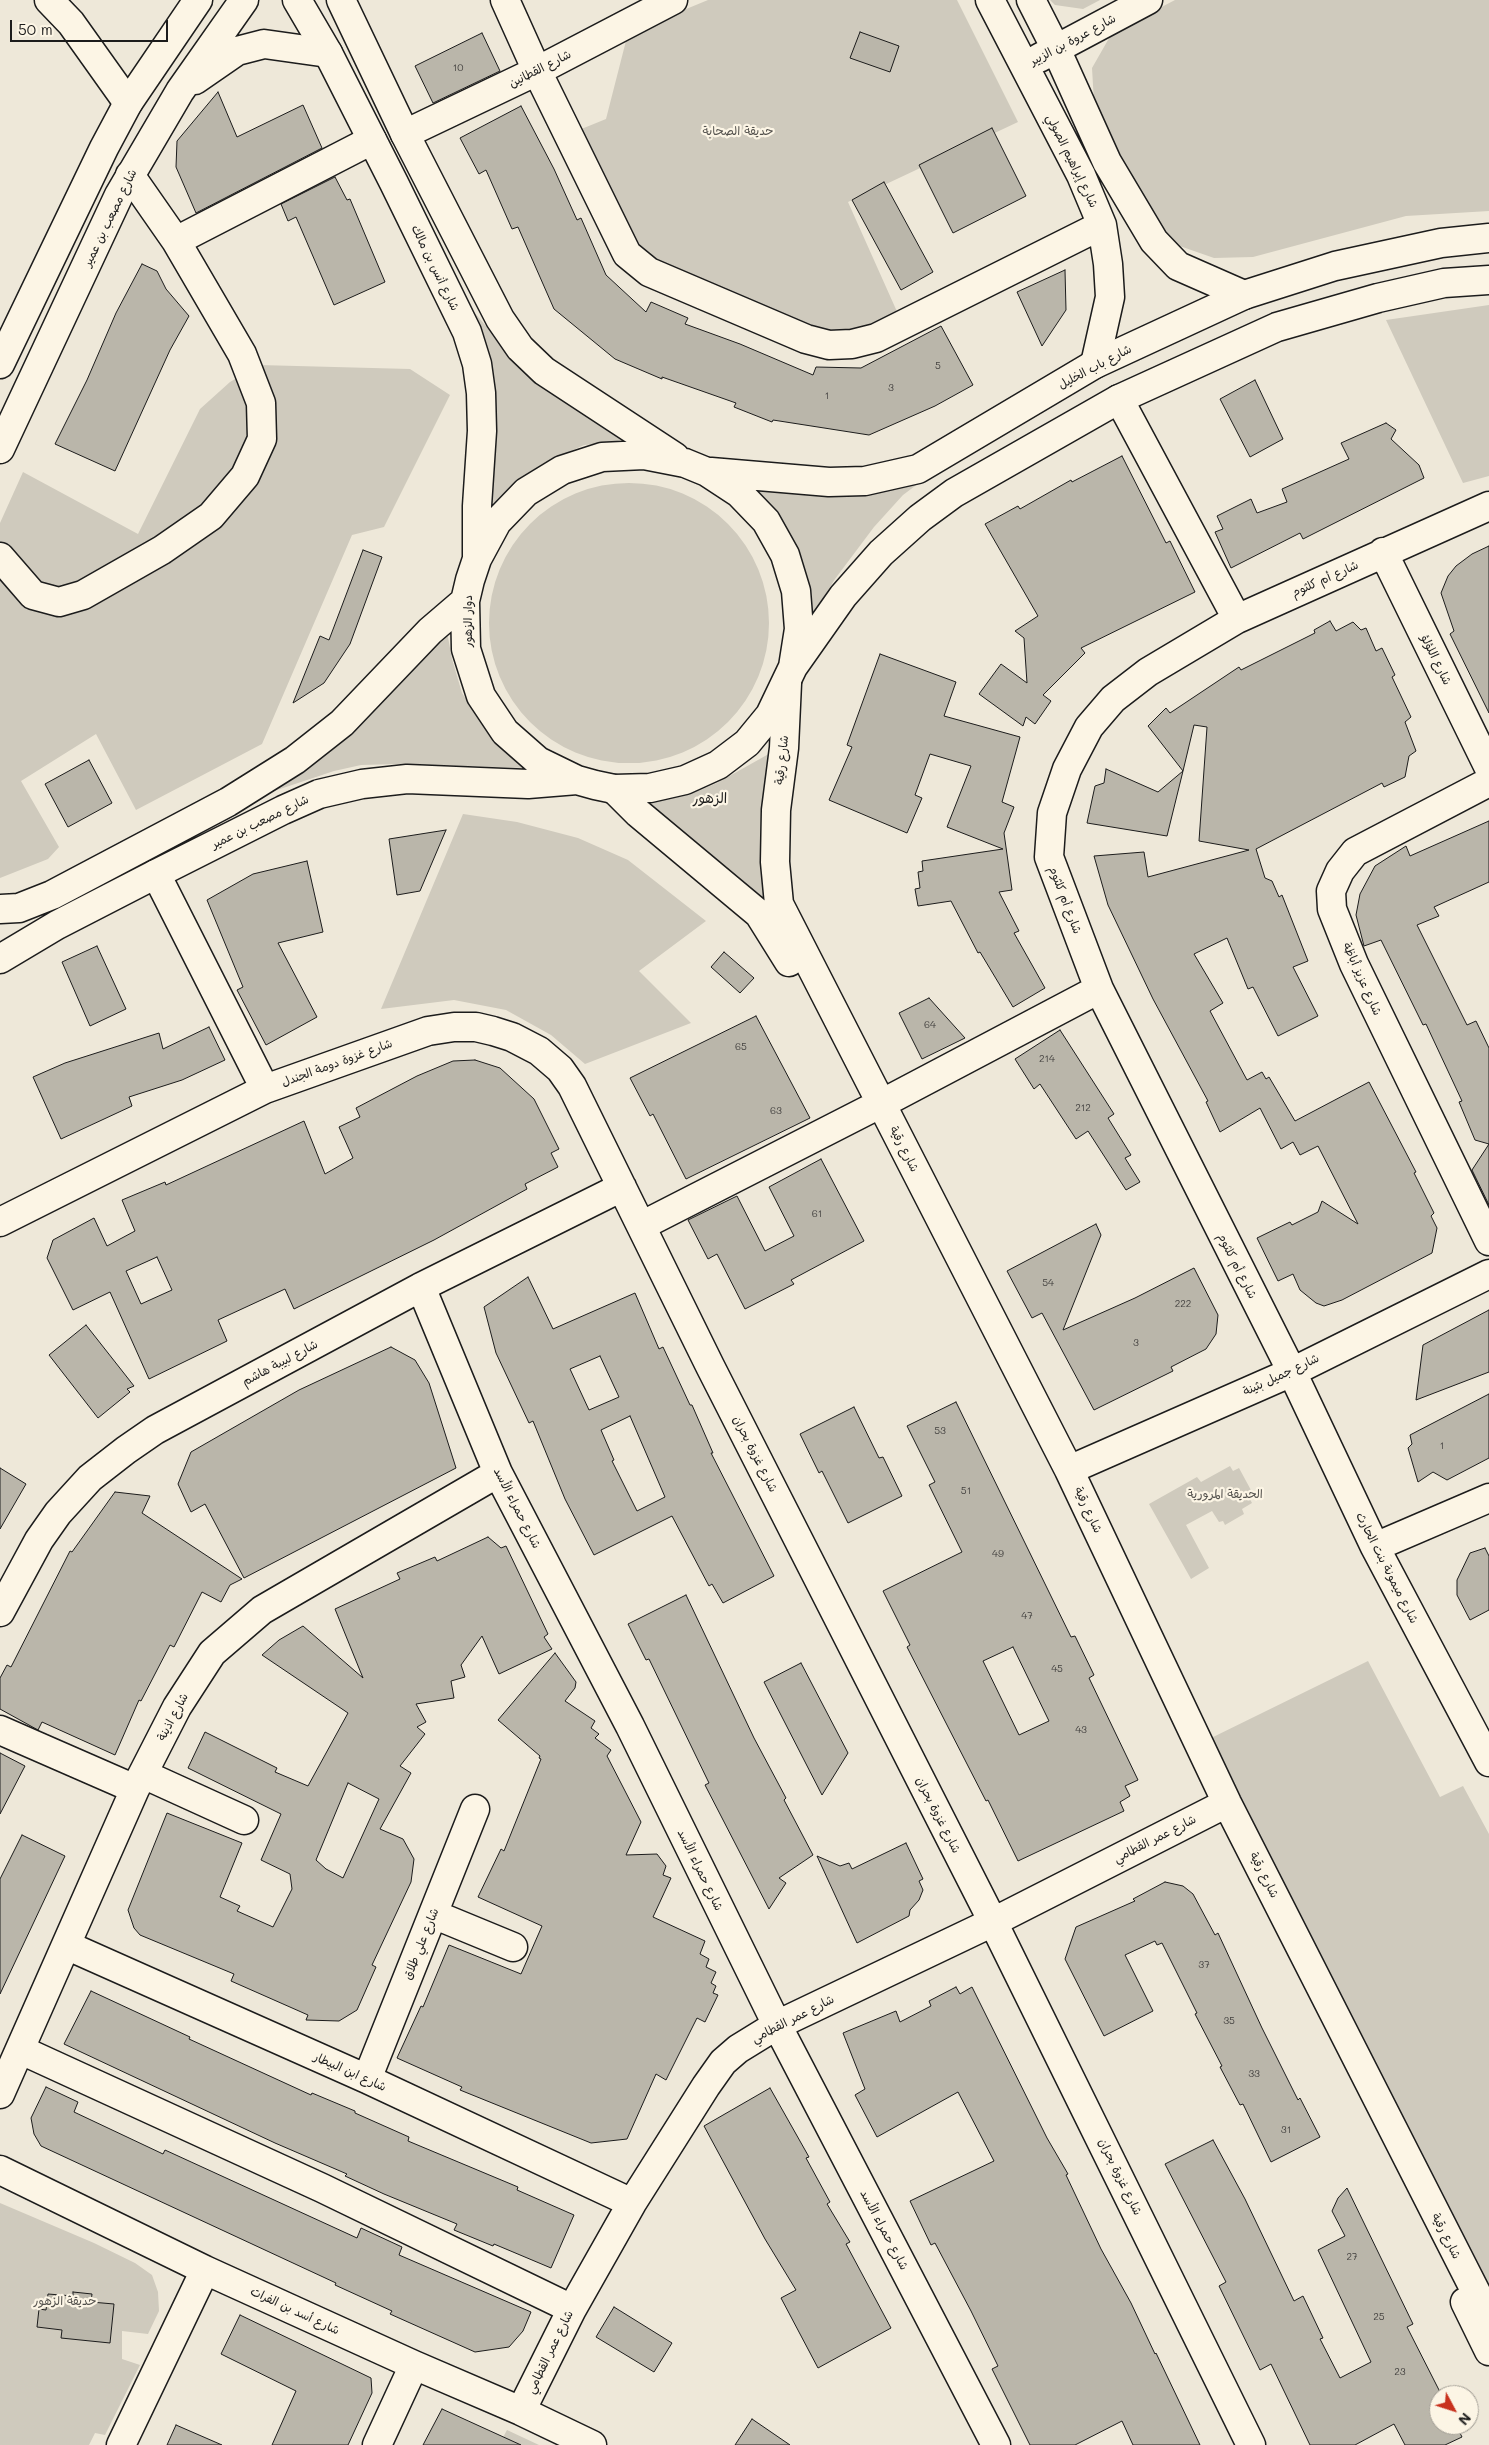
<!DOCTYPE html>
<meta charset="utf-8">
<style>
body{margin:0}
#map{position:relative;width:1489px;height:2445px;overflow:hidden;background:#eee8d9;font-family:Mali,sans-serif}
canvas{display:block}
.north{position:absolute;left:1429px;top:2385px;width:50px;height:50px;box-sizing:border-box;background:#fcf5e5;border:1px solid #a29e95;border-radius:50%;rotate:130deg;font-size:14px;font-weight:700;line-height:20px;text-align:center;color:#1c1c1c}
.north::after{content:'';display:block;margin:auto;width:18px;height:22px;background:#c8321e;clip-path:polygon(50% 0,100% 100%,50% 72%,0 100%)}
.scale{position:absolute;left:10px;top:20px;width:158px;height:22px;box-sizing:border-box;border:2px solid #1c1c1c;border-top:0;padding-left:6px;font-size:15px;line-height:18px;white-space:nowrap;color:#1c1c1c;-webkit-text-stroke:4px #fcf5e5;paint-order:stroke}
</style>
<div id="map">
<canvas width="1489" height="2445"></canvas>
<div class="north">N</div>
<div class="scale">50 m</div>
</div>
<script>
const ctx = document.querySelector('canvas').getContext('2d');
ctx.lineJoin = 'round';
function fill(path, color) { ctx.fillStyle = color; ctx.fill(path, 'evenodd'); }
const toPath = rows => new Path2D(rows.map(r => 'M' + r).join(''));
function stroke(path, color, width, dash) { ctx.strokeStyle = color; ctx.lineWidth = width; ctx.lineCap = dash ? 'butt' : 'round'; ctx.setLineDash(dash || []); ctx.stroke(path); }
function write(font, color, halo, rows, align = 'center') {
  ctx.font = font + ' Mali,"Playpen Sans Arabic",sans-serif'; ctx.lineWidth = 4.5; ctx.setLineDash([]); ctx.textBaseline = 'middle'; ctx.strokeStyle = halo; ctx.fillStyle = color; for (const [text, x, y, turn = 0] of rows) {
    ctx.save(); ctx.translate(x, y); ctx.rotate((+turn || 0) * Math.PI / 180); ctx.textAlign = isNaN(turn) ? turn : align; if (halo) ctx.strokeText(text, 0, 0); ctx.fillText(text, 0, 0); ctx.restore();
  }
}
fill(toPath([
 [708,0,957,0,1018,122,848,202,903,325,805,347,633,250,574,132,606,119,628,33],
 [1050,0,1100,0,1083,9,1055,5],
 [1175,0,1489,0,1489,211,1406,216,1253,257,1214,258,1174,244,1138,191,1094,102,1092,68,1112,33],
 [468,305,515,360,631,441,584,445,545,463,523,478,487,518],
 [1489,305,1489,476,1463,483,1386,320],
 [259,365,410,369,450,395,384,527,352,535,262,744,136,810,96,734,21,781,59,847,48,859,0,878,0,523,23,472,138,534,200,409,230,382],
 [923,480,903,495,874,527,835,579,811,618,746,484,828,496,885,491],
 '489 623a140 140 0 1 1 280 0a140 140 0 1 1-280 0Z',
 [446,626,452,659,462,693,480,721,504,743,526,768,398,764,361,765,334,771,271,792,339,738],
 [774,751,765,847,765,901,646,804,691,794,717,783],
 [463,814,517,822,578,838,628,860,706,921,639,971,691,1023,585,1064,551,1035,506,1010,454,1000,381,1009],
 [1230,1466,1233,1471,1239,1468,1252,1492,1247,1494,1252,1503,1242,1509,1244,1514,1225,1525,1223,1521,1219,1522,1212,1511,1186,1525,1209,1568,1191,1579,1149,1504,1197,1477,1201,1482],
 [1368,1661,1440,1797,1463,1786,1489,1834,1489,2306,1205,1741],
 [0,2203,94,2243,135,2263,152,2275,158,2292,159,2311,148,2334,122,2331,122,2359,140,2365,105,2435,95,2433,89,2445,0,2445],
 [507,2430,539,2445,499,2445]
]), '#cfcabd');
const building = toPath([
 [860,32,899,46,890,72,850,58,860,32],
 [482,33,500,71,433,103,415,66,482,33],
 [218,92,237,137,303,105,322,148,196,213,176,167,177,141,218,92],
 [521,106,554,169,577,220,581,218,606,275,646,312,651,302,688,318,685,324,740,344,813,375,816,367,861,368,941,326,973,385,935,406,869,435,773,420,772,422,734,407,736,403,662,377,662,379,615,359,554,309,518,227,512,229,486,170,479,174,460,138,521,106],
 [992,128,1026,196,953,233,919,165,992,128],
 [335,177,347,200,350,199,385,282,334,305,296,217,288,221,281,204,335,177],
 [884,182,933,272,901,290,852,200,884,182],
 [142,264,157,271,166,289,189,316,170,350,115,471,55,444,87,380,116,313,142,264],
 [1065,270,1066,310,1042,346,1017,292,1065,270],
 [1255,380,1283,439,1250,457,1220,399,1255,380],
 [1386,423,1396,430,1391,439,1419,465,1424,478,1303,539,1300,533,1231,568,1215,532,1223,529,1217,516,1251,499,1257,513,1287,502,1282,489,1349,459,1341,443,1386,423],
 [1122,456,1166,543,1170,541,1195,592,1081,648,1085,653,1043,695,1051,701,1035,724,1026,717,1023,726,979,694,1001,664,1027,683,1024,638,1015,631,1038,616,985,524,1018,506,1020,509,1071,480,1072,482,1122,456],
 [1489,546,1489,713,1450,634,1454,631,1441,593,1448,576,1456,566,1472,554,1489,546],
 [363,550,382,557,350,644,324,683,293,703,320,636,329,640,363,550],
 [1330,621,1336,631,1353,622,1361,630,1366,628,1376,651,1382,648,1395,675,1392,677,1411,717,1405,722,1416,751,1409,756,1405,777,1384,787,1382,783,1256,849,1265,878,1272,881,1279,897,1282,895,1308,961,1293,967,1318,1016,1278,1036,1253,987,1248,989,1227,938,1194,954,1223,1003,1210,1011,1247,1080,1262,1072,1266,1079,1269,1077,1295,1121,1369,1082,1416,1172,1414,1173,1434,1213,1431,1216,1437,1228,1432,1253,1342,1300,1324,1306,1316,1303,1300,1290,1293,1274,1278,1281,1257,1238,1290,1222,1292,1225,1318,1212,1322,1201,1358,1224,1318,1146,1300,1155,1293,1142,1281,1149,1260,1108,1220,1132,1206,1102,1208,1101,1153,999,1108,905,1094,856,1144,852,1148,877,1249,850,1199,841,1207,727,1194,725,1183,771,1148,726,1166,708,1170,713,1239,667,1241,670,1315,633,1314,630,1330,621],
 [880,654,956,682,944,716,1020,737,1002,802,1014,807,1004,833,1012,890,999,892,1019,931,1014,933,1045,988,1013,1007,980,952,978,953,951,901,918,906,915,889,920,888,918,872,923,871,922,861,1003,849,947,827,971,766,930,754,915,795,922,798,907,833,829,800,852,747,847,745,880,654],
 [89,760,112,803,68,827,45,784,89,760],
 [1106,769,1158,792,1183,771,1167,836,1087,823,1095,786,1104,783,1106,769],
 [1489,821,1489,882,1434,907,1439,916,1417,925,1467,1025,1476,1021,1489,1048,1489,1205,1472,1170,1489,1144,1475,1140,1459,1102,1462,1101,1426,1024,1423,1025,1381,940,1364,946,1356,915,1360,894,1375,866,1406,846,1410,856,1489,821],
 [446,830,420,891,397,895,389,839,446,830],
 [307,861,323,932,278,943,317,1017,266,1045,237,990,243,987,207,900,253,874,307,861],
 [97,946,126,1009,90,1026,62,962,97,946],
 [724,952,754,978,740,993,711,967,724,952],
 [929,998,965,1038,922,1059,899,1013,929,998],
 [756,1016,810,1118,686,1179,653,1114,650,1116,630,1078,756,1016],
 [209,1027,225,1060,182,1080,129,1097,132,1106,61,1139,33,1077,65,1063,159,1033,163,1049,209,1027],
 [1060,1030,1114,1114,1108,1118,1131,1155,1125,1158,1140,1182,1126,1190,1088,1131,1076,1139,1040,1084,1034,1089,1015,1059,1060,1030],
 [475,1060,500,1068,534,1099,559,1149,551,1153,558,1167,525,1184,527,1189,434,1240,294,1309,285,1289,218,1320,227,1341,149,1379,110,1292,73,1310,47,1258,53,1240,94,1218,107,1246,135,1231,122,1200,165,1182,166,1185,304,1121,325,1174,353,1158,339,1127,360,1117,356,1108,417,1076,453,1061,475,1060],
 [157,1257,172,1290,141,1304,126,1271,157,1257],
 [821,1159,864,1241,791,1280,794,1284,745,1309,717,1254,708,1259,688,1220,737,1196,765,1251,794,1236,769,1187,821,1159],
 [1096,1224,1101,1235,1063,1330,1135,1298,1194,1268,1218,1315,1216,1334,1206,1349,1171,1367,1173,1371,1094,1410,1042,1313,1032,1318,1007,1271,1096,1224],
 [528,1277,553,1329,635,1293,659,1349,663,1347,690,1405,692,1405,713,1453,711,1453,774,1576,723,1603,712,1584,709,1586,672,1516,594,1555,565,1499,533,1421,529,1423,496,1353,484,1307,528,1277],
 [600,1356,619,1397,589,1410,570,1369,600,1356],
 [630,1416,665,1497,637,1511,612,1461,614,1460,601,1430,630,1416],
 [1489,1310,1489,1372,1416,1400,1423,1345,1489,1310],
 [86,1325,134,1386,127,1389,130,1392,98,1418,49,1355,86,1325],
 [391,1347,415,1360,429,1383,456,1468,244,1578,205,1504,191,1512,178,1484,191,1452,299,1390,391,1347],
 [1489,1394,1489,1458,1447,1480,1433,1472,1418,1482,1408,1448,1412,1444,1410,1435,1489,1394],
 [956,1402,1071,1637,1075,1636,1094,1675,1089,1678,1138,1780,1125,1786,1130,1796,1120,1802,1124,1811,1018,1861,988,1800,986,1801,927,1686,907,1647,910,1645,883,1591,962,1552,929,1485,935,1482,907,1426,956,1402],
 [1013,1647,1049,1721,1019,1735,983,1661,1013,1647],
 [854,1407,879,1458,883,1457,902,1496,848,1523,822,1471,819,1473,800,1434,854,1407],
 [0,1468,26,1484,0,1529,0,1468],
 [115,1492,150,1496,142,1513,242,1579,230,1585,221,1602,202,1592,174,1647,170,1645,141,1701,139,1700,115,1755,42,1722,38,1730,0,1709,0,1678,7,1665,11,1667,70,1551,72,1552,115,1492],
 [488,1537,501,1548,506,1546,548,1634,544,1637,552,1649,499,1674,482,1636,461,1665,465,1677,451,1681,454,1698,416,1704,426,1722,417,1727,425,1734,400,1766,411,1773,380,1829,403,1839,414,1859,411,1882,372,1965,376,1967,357,2010,339,2021,306,2020,308,2015,231,1981,234,1974,140,1935,134,1928,128,1910,167,1813,242,1843,220,1897,240,1906,237,1911,273,1927,292,1889,290,1874,261,1860,281,1814,188,1768,205,1732,277,1768,275,1772,308,1786,348,1713,262,1655,279,1640,303,1626,363,1678,335,1609,400,1579,397,1573,435,1557,437,1561,488,1537],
 [348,1783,379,1799,343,1878,326,1869,316,1860,348,1783],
 [1485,1548,1489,1556,1489,1610,1470,1620,1457,1595,1457,1580,1470,1553,1485,1548],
 [686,1595,754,1738,786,1798,784,1800,813,1855,779,1878,786,1883,769,1909,705,1785,709,1783,649,1659,646,1660,628,1624,686,1595],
 [555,1653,576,1682,575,1688,565,1701,595,1721,591,1728,599,1734,595,1738,611,1750,607,1756,641,1822,626,1855,657,1854,666,1866,663,1875,671,1878,653,1917,705,1941,700,1954,709,1959,706,1967,716,1972,711,1983,716,1986,713,1993,718,1995,705,2022,697,2018,666,2080,656,2074,627,2139,591,2143,460,2090,462,2087,397,2058,421,2006,423,2007,449,1945,521,1974,542,1926,478,1897,501,1849,504,1851,541,1759,539,1758,540,1756,498,1720,555,1653],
 [801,1663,848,1753,822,1795,764,1682,801,1663],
 [0,1753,25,1766,0,1814,0,1753],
 [22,1835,65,1856,0,1994,0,1879,22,1835],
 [906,1843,923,1879,919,1881,923,1890,919,1900,910,1910,909,1916,857,1943,817,1856,840,1866,849,1863,852,1869,906,1843],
 [1165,1882,1183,1886,1193,1894,1215,1935,1218,1933,1262,2028,1298,2100,1300,2098,1320,2137,1271,2162,1243,2104,1240,2105,1220,2067,1222,2066,1195,2014,1197,2013,1162,1943,1157,1945,1155,1941,1125,1955,1153,2011,1104,2036,1065,1959,1076,1927,1135,1901,1133,1899,1165,1882],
 [956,1987,960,1994,972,1987,1047,2138,1068,2174,1066,2175,1101,2249,1131,2303,1155,2354,1156,2353,1200,2445,1133,2445,1122,2421,1075,2445,1030,2445,992,2369,998,2366,971,2311,935,2243,931,2245,910,2201,994,2161,958,2092,877,2137,855,2095,865,2089,843,2033,896,2011,900,2022,931,2006,929,2001,956,1987],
 [91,1991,190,2037,189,2039,311,2095,312,2093,355,2111,355,2113,409,2137,408,2141,518,2187,517,2190,574,2215,551,2268,494,2244,493,2246,454,2230,457,2224,384,2194,345,2176,347,2174,275,2143,64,2044,91,1991],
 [46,2087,78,2102,74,2112,163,2154,165,2150,357,2238,361,2228,402,2247,399,2255,531,2312,523,2331,509,2347,475,2352,390,2314,392,2311,335,2285,336,2283,41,2146,34,2134,31,2118,46,2087],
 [770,2088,809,2157,806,2158,830,2202,827,2204,850,2242,846,2244,891,2328,818,2368,781,2298,796,2290,765,2239,704,2126,770,2088],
 [1213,2140,1245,2199,1294,2301,1303,2296,1323,2338,1320,2339,1340,2378,1371,2362,1318,2250,1345,2236,1332,2211,1338,2198,1347,2188,1413,2324,1407,2327,1439,2390,1439,2425,1456,2425,1462,2437,1445,2445,1405,2445,1394,2424,1355,2445,1310,2445,1271,2364,1260,2370,1219,2286,1226,2282,1165,2164,1213,2140],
 [73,2292,92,2294,91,2302,114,2304,110,2343,61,2338,62,2330,37,2327,39,2309,46,2310,48,2294,73,2296,73,2292],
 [614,2307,672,2343,654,2372,596,2337,614,2307],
 [240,2315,371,2378,372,2393,348,2445,272,2445,296,2391,221,2354,240,2315],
 [442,2409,521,2445,423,2445,442,2409],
 [752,2419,790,2445,735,2445,752,2419],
 [176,2425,222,2445,167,2445,176,2425]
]);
fill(building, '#bab6aa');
stroke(building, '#1c1c1c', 1);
const minor = toPath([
 [49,0,71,23,128,103],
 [505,0,537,71,627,254,649,272,806,339,829,345,852,344,876,338,1102,225],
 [990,0,1081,175,1102,225,1108,264,1110,297,1095,364],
 [1031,0,1056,49,1107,162,1154,241,1178,266,1244,295],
 [1039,58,1148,0],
 [405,134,537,71,673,0],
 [130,175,176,241,372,140],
 [1119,399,1237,619],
 [1489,506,1237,619,1148,672,1113,699,1089,727,1067,769,1052,813,1049,857,1099,989,1292,1372,1375,1547,1489,1762],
 [1383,552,1489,768],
 [0,557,33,595,59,602,83,595,162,550,211,516,245,476,262,439,261,403,242,354,176,241],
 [787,683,784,748,776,810,775,862,779,904,1069,1470,1227,1803,1489,2318],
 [1489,782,1355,852,1340,871,1331,891,1332,909,1354,964,1489,1241],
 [614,789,638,813,759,914,789,962],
 [156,874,265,1089],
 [881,1104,1099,989],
 [0,1222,265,1089,428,1031,454,1027,476,1027,493,1031,512,1037,539,1051,560,1069,572,1086,710,1366,993,1922,1251,2445],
 [641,1226,868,1110],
 [421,1287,498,1473,630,1726,777,2025,996,2445],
 [1069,1470,1292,1372,1489,1274],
 [1375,1547,1489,1498],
 [0,1612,39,1540,58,1513,90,1478,126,1450,155,1430,421,1287,622,1187],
 [0,1730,135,1789],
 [143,1774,244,1820],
 [433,1914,513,1947],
 [66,1945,367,2079,632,2203],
 [21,2050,322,2188,572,2309],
 [367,2079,475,1809],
 [0,2094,135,1789,177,1707,212,1653,262,1610,498,1473],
 [0,2170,205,2270,414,2365,521,2411,592,2445],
 [1465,2302,1489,2351],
 [521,2411,572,2309,632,2203,706,2086,723,2062,738,2049,777,2025,993,1922,1227,1803],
 [121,2445,205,2270],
 [377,2445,414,2365]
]);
const major = toPath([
 [297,0,328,53,394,183,467,332,477,364,481,393,482,431,477,506,477,558],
 [341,0,405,134,500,319,520,348,544,371,675,457],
 [711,472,829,482,865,481,918,469,1095,364,1244,295,1335,266,1441,243,1489,238],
 [793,667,799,629,796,591,785,555,766,521,739,493,707,472,685,463,644,455,602,457,562,470,526,492,497,522,477,559,470,580,465,601,466,649,481,696,505,732,538,761,577,780,595,785,614,789,650,788,685,780,718,765,747,743,770,715,793,667,843,596,881,553,920,518,954,493,1119,399,1277,327,1378,298,1444,283,1489,280],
 [0,909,19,908,52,895,228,802,295,760,342,723,430,631,465,601],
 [0,959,57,925,156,874,283,810,319,794,362,784,407,779,528,784,577,780]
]);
const highway = toPath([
 [195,80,237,51,264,44,328,53],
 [0,364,104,148,128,103,198,0],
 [0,449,119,195,180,91,244,0]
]);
stroke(minor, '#1c1c1c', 31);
stroke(major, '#1c1c1c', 31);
stroke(highway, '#1c1c1c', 31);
stroke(minor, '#fcf5e5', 28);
stroke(major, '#fcf5e5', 28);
stroke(highway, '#fcf5e5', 28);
write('10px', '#444240', null, [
 ["10",458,68],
 ["5",938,366],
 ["3",891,388],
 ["1",827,396],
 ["64",930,1025],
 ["65",741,1047],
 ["214",1047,1059],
 ["212",1083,1108],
 ["63",776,1111],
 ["61",817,1214],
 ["54",1048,1283],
 ["222",1183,1304],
 ["3",1136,1343],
 ["53",940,1431],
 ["1",1442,1446],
 ["51",966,1491],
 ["49",998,1554],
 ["47",1027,1616],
 ["45",1057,1669],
 ["43",1081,1730],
 ["37",1204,1965],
 ["35",1229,2021],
 ["33",1254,2074],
 ["31",1286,2130],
 ["27",1352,2257],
 ["25",1379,2317],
 ["23",1400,2372]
]);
write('12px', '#1c1c1c', '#fcf5e5', [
 ["شارع عروة بن الزبير",1073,40,-28],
 ["شارع القطانين",540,69,-27],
 ["شارع إبراهيم الصولي",1072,161,64],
 ["شارع مصعب بن عمير",110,218,-64],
 ["شارع أنس بن مالك",435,268,64],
 ["شارع باب الخليل",1095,367,-28],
 ["شارع أم كلثوم",1325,579,-24],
 ["دوار الزهور",468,621,-90],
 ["شارع اللؤلؤ",1436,660,64],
 ["شارع رقية",782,760,-84],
 ["شارع مصعب بن عمير",260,822,-26],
 ["شارع أم كلثوم",1065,900,69],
 ["شارع عزيز أباظة",1362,979,66],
 ["شارع غزوة دومة الجندل",337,1063,-20],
 ["شارع رقية",904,1149,63],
 ["شارع أم كلثوم",1237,1266,63],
 ["شارع لبيبة هاشم",280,1363,-28],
 ["شارع جميل بثينة",1281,1375,-25],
 ["شارع غزوة بحران",755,1454,63],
 ["شارع حمراء الأسد",517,1508,63],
 ["شارع رقية",1088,1510,65],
 ["شارع ميمونة بنت الحارث",1387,1568,63],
 ["شارع اذينة",173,1717,-62],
 ["شارع غزوة بحران",938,1815,63],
 ["شارع عمر القطامي",1155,1839,-27],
 ["شارع حمراء الأسد",700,1870,64],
 ["شارع رقية",1264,1875,63],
 ["شارع علي طلاق",421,1944,-68],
 ["شارع عمر القطامي",793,2019,-27],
 ["شارع ابن البيطار",350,2072,24],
 ["شارع غزوة بحران",1120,2177,64],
 ["شارع حمراء الأسد",884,2230,62],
 ["شارع رقية",1446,2236,63],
 ["شارع أسد بن الفرات",295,2311,25],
 ["شارع عمر القطامي",550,2352,-64]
]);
write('12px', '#52504c', '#fcf5e5', [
 ["حديقة الصحابة",738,131],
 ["الحديقة المرورية",1225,1494],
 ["حديقة الزهور",65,2301]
]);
write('14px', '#1c1c1c', '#fcf5e5', [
 ["الزهور",710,799]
]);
</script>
